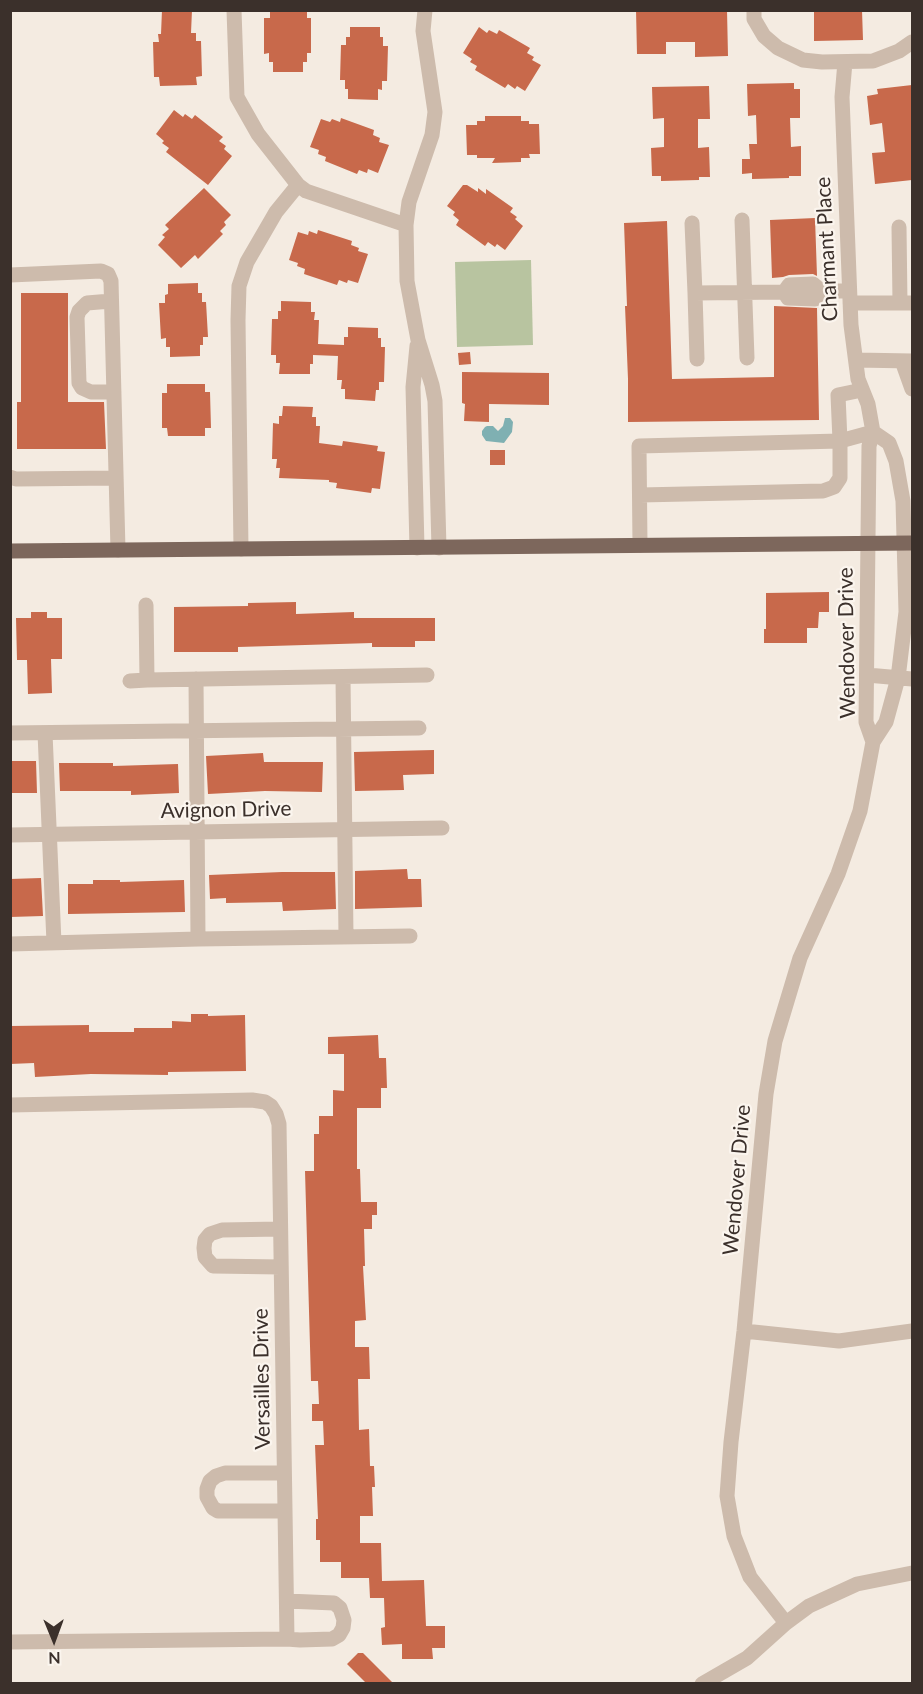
<!DOCTYPE html>
<style>
body{margin:0}
#map{position:relative;width:923px;height:1694px;overflow:hidden;background:#f4ebe1;font-family:Lato,sans-serif}
canvas{display:block}
.frame{position:absolute;inset:0;border:12px solid #3b302b;pointer-events:none}
.north{position:absolute;left:24px;top:1610px;width:60px;height:60px;-webkit-text-stroke:4px #fbf5ee;paint-order:stroke;rotate:179deg;font-size:16px;font-weight:700;line-height:24px;text-align:center;color:#3b302b}
.north::after{content:'';display:block;margin:auto;width:21px;height:27px;background:#3b302b;clip-path:polygon(50% 0,100% 100%,50% 72%,0 100%)}
</style>
<div id="map">
<canvas width="923" height="1694"></canvas>
<div class="frame"></div>
<div class="north">N</div>
</div>
<script>
const ctx = document.querySelector('canvas').getContext('2d');
ctx.lineJoin = 'round';
function fill(path, color) { ctx.fillStyle = color; ctx.fill(path, 'evenodd'); }
const toPath = rows => new Path2D(rows.map(r => 'M' + r).join(''));
function stroke(path, color, width, dash) { ctx.strokeStyle = color; ctx.lineWidth = width; ctx.lineCap = dash ? 'butt' : 'round'; ctx.setLineDash(dash || []); ctx.stroke(path); }
function write(font, color, halo, rows, align = 'center') {
  ctx.font = font + ' Lato,sans-serif'; ctx.lineWidth = 4.5; ctx.setLineDash([]); ctx.textBaseline = 'middle'; ctx.strokeStyle = halo; ctx.fillStyle = color; for (const [text, x, y, turn = 0] of rows) {
    ctx.save(); ctx.translate(x, y); ctx.rotate((+turn || 0) * Math.PI / 180); ctx.textAlign = isNaN(turn) ? turn : align; if (halo) ctx.strokeText(text, 0, 0); ctx.fillText(text, 0, 0); ctx.restore();
  }
}
fill(toPath([
 [531,260,533,345,457,347,455,262]
]), '#b8c4a0');
fill(toPath([
 [505,418,510,418,513,422,512,432,504,443,486,441,482,435,482,431,485,427,487,426,493,426,498,431,503,426]
]), '#7fb0b2');
fill(toPath([
 [162,10,192,10,191,33,196,33,196,41,201,41,202,76,196,77,197,85,160,86,159,77,154,77,153,42,159,42,158,34,161,34],
 [270,10,307,10,307,18,311,18,311,53,307,53,307,62,303,62,303,72,273,72,273,62,269,62,269,53,264,54,264,18,270,18],
 [636,10,727,10,728,56,695,57,695,42,666,42,666,54,637,54],
 [814,10,862,10,863,40,814,41],
 [350,27,380,27,380,37,383,37,383,46,388,46,387,81,382,81,382,90,378,89,378,100,348,99,348,89,345,89,345,80,340,80,341,45,346,45,346,37,350,37],
 [479,27,487,33,489,30,497,34,499,30,530,48,527,53,534,57,532,60,541,65,525,91,517,86,515,89,508,84,505,88,475,70,477,66,470,62,472,59,463,53],
 [794,83,794,89,800,89,800,118,790,118,791,147,801,146,801,176,789,176,789,178,752,179,752,173,742,174,742,159,750,159,749,144,757,144,756,115,748,116,747,84],
 [912,85,912,180,875,184,872,153,885,152,882,123,870,125,867,96,878,94,877,89],
 [709,86,710,119,698,119,698,148,709,147,710,177,699,177,699,180,661,181,661,176,652,176,651,148,664,147,664,118,653,119,652,87],
 [174,110,183,117,185,114,192,119,195,115,223,137,219,141,226,146,224,149,232,156,208,185,166,152,169,148,162,143,164,141,156,134],
 [485,116,521,116,521,121,529,121,529,124,539,124,540,154,529,154,530,158,521,158,521,162,492,163,495,158,477,158,477,155,467,155,466,125,477,125,477,121,485,121],
 [341,118,374,130,373,135,380,138,379,142,389,145,378,173,368,169,367,173,359,170,357,174,325,161,326,157,318,154,319,150,310,147,321,119,330,122,332,119,340,122],
 [463,185,467,185,478,192,478,188,486,194,486,189,513,208,510,212,517,217,515,219,523,226,505,250,497,244,495,247,488,242,485,246,456,225,459,220,453,215,455,212,447,206],
 [204,188,231,215,224,222,226,225,220,231,223,234,198,259,195,255,181,268,158,245,165,237,162,235,169,229,165,225],
 [815,218,817,276,813,274,789,275,783,277,772,278,770,220],
 [667,221,672,379,774,377,774,306,817,308,819,420,628,422,628,379,625,306,627,306,624,223],
 [318,230,352,241,351,245,359,248,358,251,368,254,358,283,348,280,347,283,339,280,337,285,304,274,305,269,297,266,298,263,289,260,298,232,308,235,309,231,317,234],
 [198,283,198,293,202,293,202,302,206,302,208,337,203,337,203,345,200,345,200,356,170,357,170,347,166,347,166,338,161,339,159,303,165,303,165,295,168,294,168,284],
 [21,293,68,293,68,402,104,402,106,449,17,449,17,402,21,402],
 [281,301,311,302,311,312,315,312,314,320,319,320,318,344,344,345,344,337,348,337,348,327,378,328,378,338,381,338,381,347,385,347,384,382,379,382,379,390,376,390,375,401,345,399,345,389,341,389,342,380,337,380,338,356,313,355,313,364,310,364,310,374,279,374,280,363,276,363,276,355,271,355,272,319,278,319,278,311,281,311],
 [470,352,471,364,459,365,458,353],
 [462,372,549,373,549,405,489,404,489,422,464,421,465,404,462,403],
 [167,384,205,384,205,392,210,392,211,428,205,428,205,436,168,436,167,428,162,428,162,393,167,393],
 [283,406,313,407,312,417,316,417,316,426,320,426,319,443,342,446,343,441,378,446,377,451,385,452,380,489,372,488,371,493,336,488,337,483,329,482,329,480,279,478,280,468,276,468,277,459,272,459,273,423,279,424,279,416,282,416],
 [490,450,505,450,505,465,490,465],
 [829,592,829,612,819,612,818,628,807,628,807,643,764,643,764,629,766,629,766,593],
 [296,602,296,614,354,612,354,618,435,618,435,641,415,641,415,647,372,647,372,643,238,647,238,652,174,652,174,607,248,606,248,603],
 [31,612,47,612,47,618,62,618,62,659,51,659,52,693,28,694,27,660,17,660,16,618,31,618],
 [434,750,434,774,403,775,404,790,355,791,354,752],
 [263,753,264,762,323,762,322,792,265,791,208,794,206,756],
 [10,761,36,761,37,793,10,793],
 [59,763,113,763,113,766,178,764,179,793,131,795,131,791,60,791],
 [407,869,408,879,421,879,422,907,355,909,355,871],
 [282,872,335,872,336,909,283,911,282,902,226,903,226,898,210,899,209,875],
 [41,878,43,916,10,917,10,879],
 [93,880,120,880,120,882,184,880,185,912,68,914,68,884,93,884],
 [191,1014,208,1014,208,1016,245,1015,246,1071,168,1072,168,1075,91,1074,35,1077,34,1063,10,1064,10,1026,89,1025,89,1032,134,1032,134,1028,172,1028,172,1021,191,1022],
 [378,1035,379,1058,386,1058,387,1088,381,1088,381,1108,357,1108,357,1169,360,1169,361,1202,377,1202,377,1215,372,1215,372,1229,364,1229,365,1266,363,1266,366,1320,355,1321,355,1347,369,1347,370,1379,358,1379,359,1430,369,1429,370,1466,374,1466,375,1487,372,1487,373,1516,360,1516,360,1543,381,1543,382,1581,424,1580,426,1626,445,1626,445,1648,432,1648,433,1659,402,1659,402,1644,382,1645,381,1628,385,1627,384,1598,370,1598,369,1578,341,1578,341,1562,320,1562,320,1540,316,1540,316,1519,318,1519,315,1445,324,1445,323,1421,312,1421,312,1404,319,1404,318,1381,311,1381,305,1171,314,1171,314,1134,319,1134,319,1116,333,1116,333,1090,344,1091,344,1054,328,1054,328,1037],
 [358,1653,363,1653,393,1683,366,1683,347,1664]
]), '#c8694b');
stroke(toPath([
 [234,10,237,97,258,134,298,185,306,191,406,225],
 [425,10,423,31,435,112,432,135,409,202,406,225,407,281,418,340,432,385,435,401,439,548],
 [754,10,754,19,764,36,778,48,803,60,822,62,873,61,899,51,912,42],
 [845,62,842,97,851,325,858,379,868,404,873,432,869,446,866,722,873,742],
 [742,220,747,358],
 [692,223,695,293,784,292,788,298,815,299,821,291],
 [899,227,900,303],
 [10,275,101,271,108,274,111,281,118,550],
 [784,292,789,285,813,284,821,291,849,291],
 [695,293,697,359],
 [111,301,87,303,79,311,77,317,79,383,82,388,91,392,114,392],
 [850,303,912,303],
 [856,360,912,361],
 [902,361,912,389],
 [10,477,16,479,116,478],
 [640,495,823,491,834,487,840,478,840,441,838,395,862,390],
 [640,545,639,446,840,441,873,432],
 [417,548,413,387,417,346],
 [241,549,238,320,239,286,247,262,276,212,298,185],
 [146,605,147,680,427,675],
 [867,675,912,679],
 [343,677,346,937],
 [196,679,198,939],
 [130,681,147,680],
 [10,733,419,728],
 [45,733,54,943],
 [10,835,442,828],
 [10,944,198,939,410,936],
 [10,1105,252,1100,265,1102,271,1106,276,1114,279,1124,287,1639,10,1642],
 [280,1229,222,1230,210,1234,205,1240,204,1248,205,1257,213,1266,281,1267],
 [744,1331,839,1341,912,1331],
 [284,1473,225,1473,216,1476,210,1481,207,1489,207,1497,213,1508,218,1511,285,1511],
 [287,1601,334,1603,340,1608,344,1620,343,1628,339,1635,332,1639,300,1640,287,1639],
 [786,1623,750,1577,734,1536,727,1496,731,1442,744,1331,766,1094,775,1041,800,958,838,874,860,811,873,742,886,722,898,678,906,612,903,501,896,461,889,443,873,432],
 [702,1684,747,1658,786,1623,809,1606,857,1584,912,1573]
]), '#cdbbac', 15);
stroke(toPath([
 [10,551,912,543]
]), '#7d675c', 15);
write('21px', '#3b302b', '#fbf5ee', [
 ["Charmant Place",827,249,-93],
 ["Wendover Drive",847,643,-91],
 ["Avignon Drive",226,810,-1],
 ["Wendover Drive",737,1180,-85],
 ["Versailles Drive",262,1379,-91]
]);
</script>
